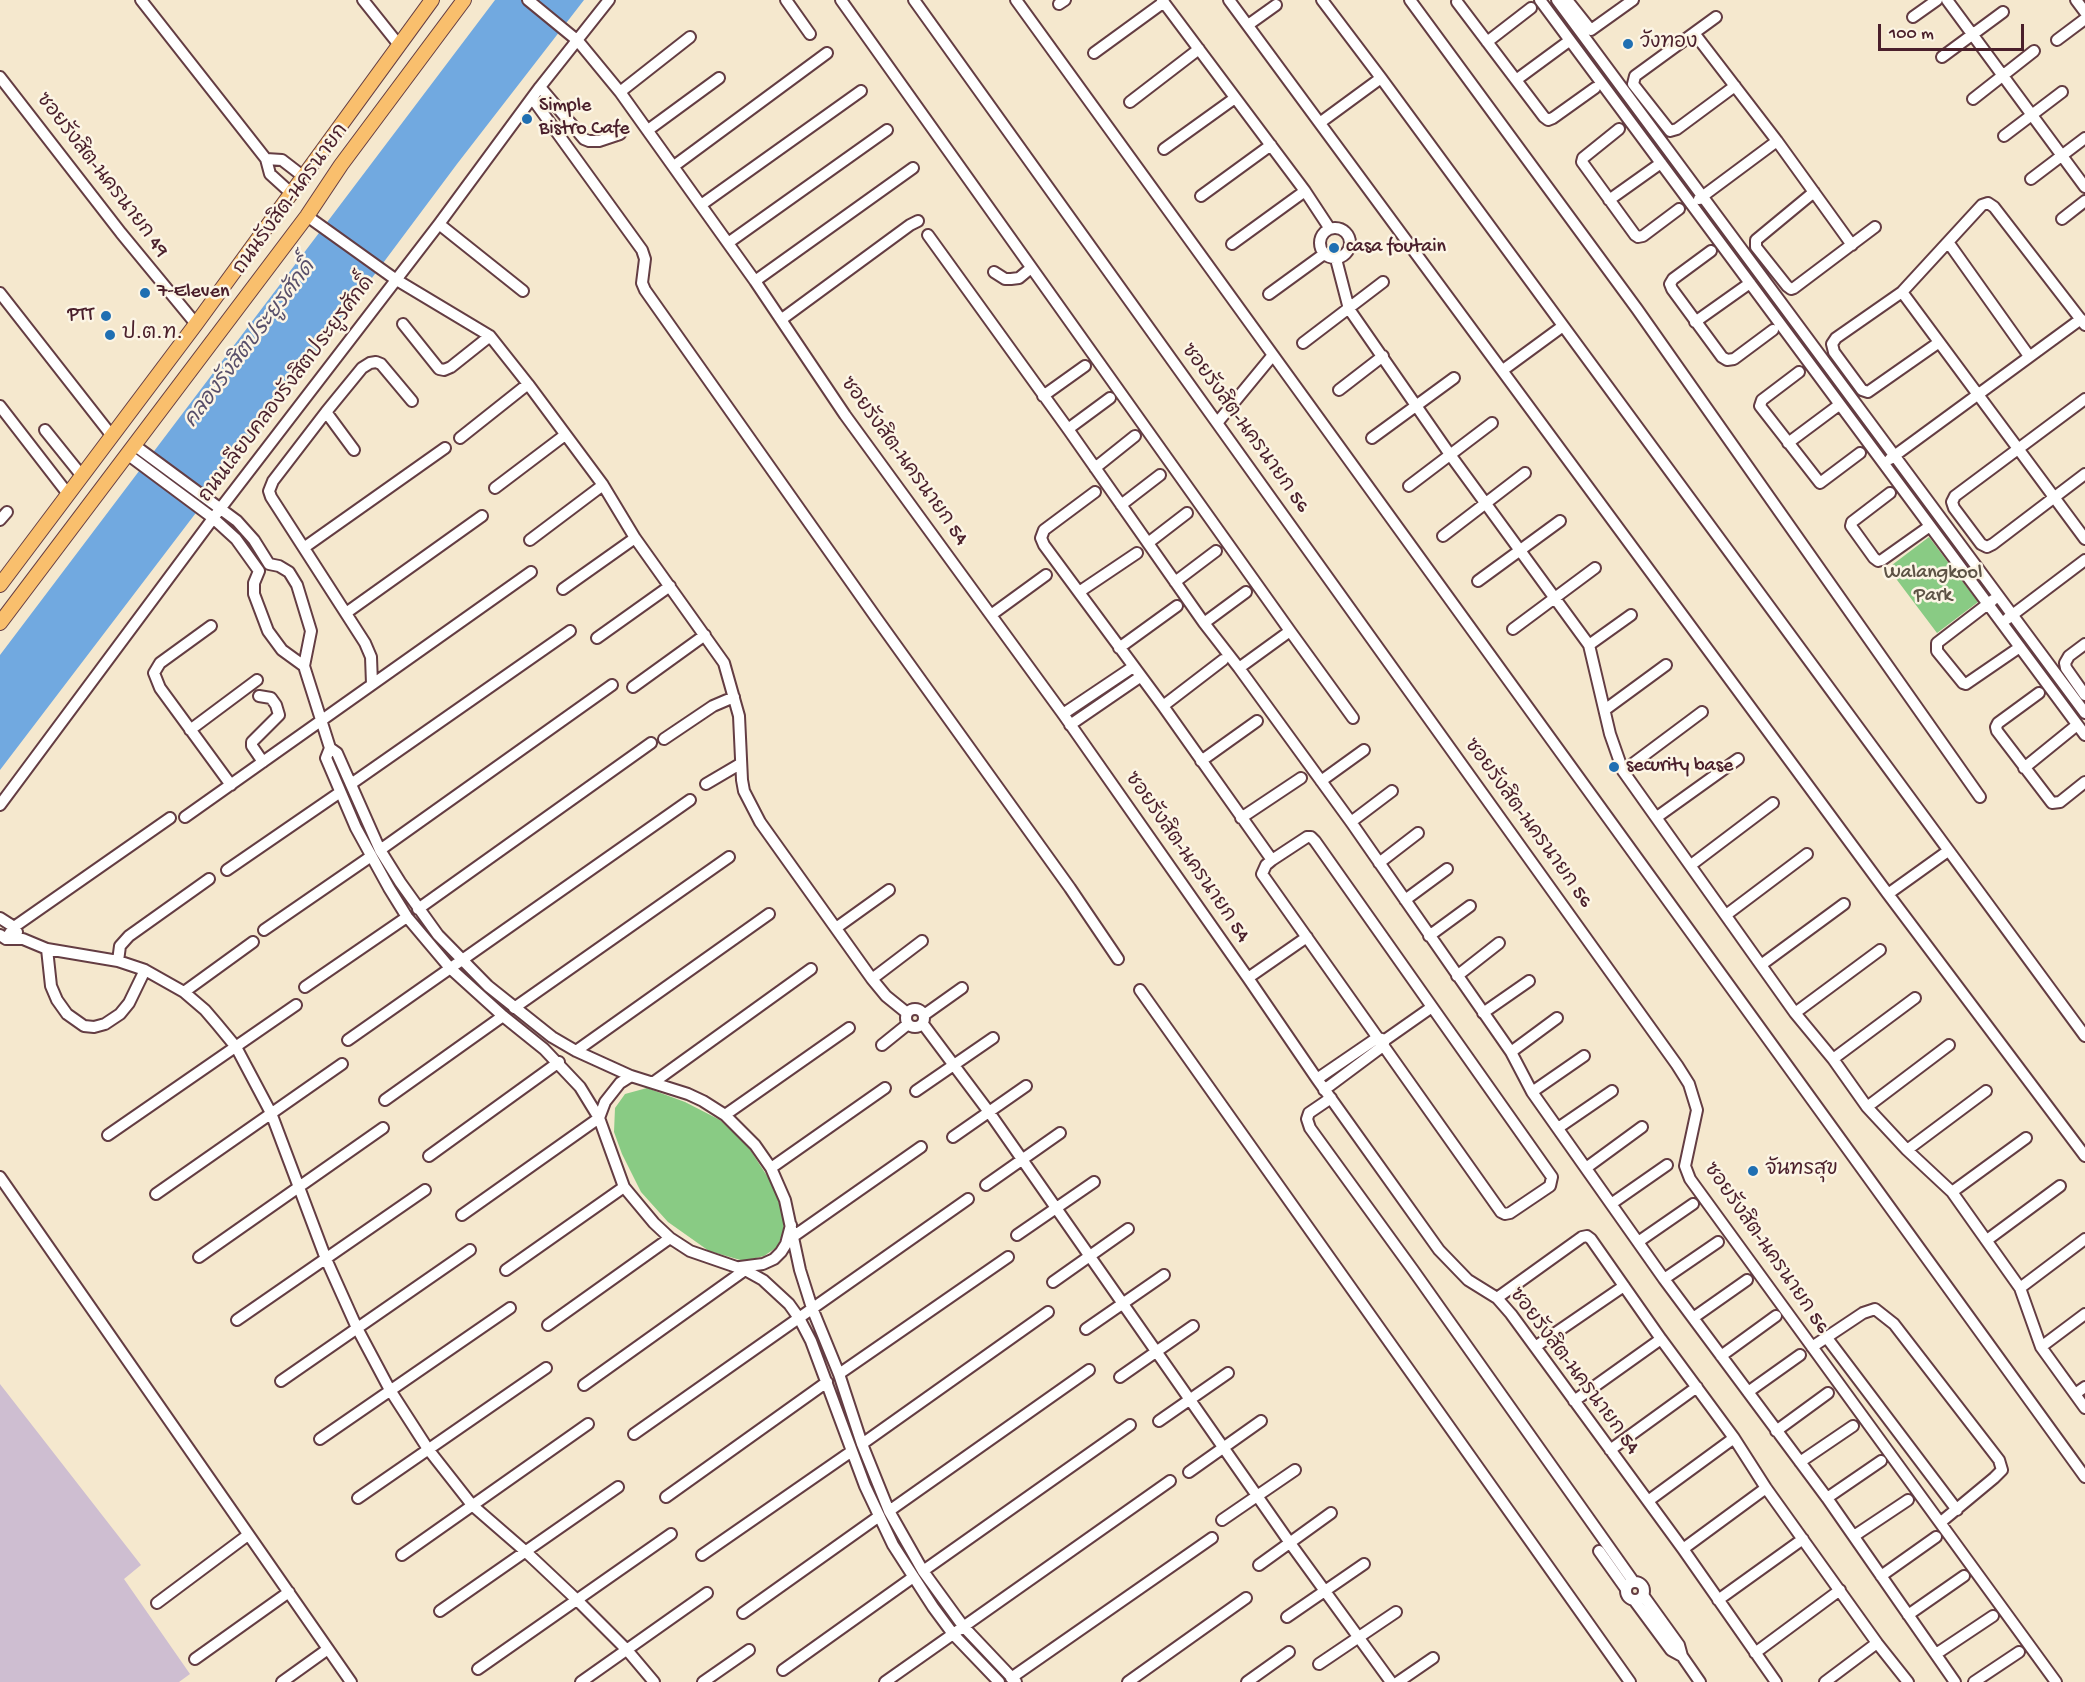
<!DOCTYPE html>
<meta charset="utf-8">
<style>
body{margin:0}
#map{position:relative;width:2085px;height:1682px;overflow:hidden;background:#f5e8ce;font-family:"Gochi Hand",sans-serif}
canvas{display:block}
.scale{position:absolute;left:1878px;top:24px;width:146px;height:27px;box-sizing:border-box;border:3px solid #4a1f2b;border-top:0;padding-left:8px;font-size:18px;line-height:21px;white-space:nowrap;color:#4a1f2b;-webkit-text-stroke:4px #fcf5e5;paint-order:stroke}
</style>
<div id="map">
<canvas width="2085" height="1682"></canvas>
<div class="scale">100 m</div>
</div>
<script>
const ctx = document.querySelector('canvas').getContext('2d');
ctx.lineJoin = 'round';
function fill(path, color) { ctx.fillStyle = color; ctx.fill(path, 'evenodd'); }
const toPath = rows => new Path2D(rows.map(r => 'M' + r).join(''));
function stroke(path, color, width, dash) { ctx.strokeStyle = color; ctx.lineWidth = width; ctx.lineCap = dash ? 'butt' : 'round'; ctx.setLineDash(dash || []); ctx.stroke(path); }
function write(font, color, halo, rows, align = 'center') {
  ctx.font = font + ' "Gochi Hand","Playpen Sans Thai",sans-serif'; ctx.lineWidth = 5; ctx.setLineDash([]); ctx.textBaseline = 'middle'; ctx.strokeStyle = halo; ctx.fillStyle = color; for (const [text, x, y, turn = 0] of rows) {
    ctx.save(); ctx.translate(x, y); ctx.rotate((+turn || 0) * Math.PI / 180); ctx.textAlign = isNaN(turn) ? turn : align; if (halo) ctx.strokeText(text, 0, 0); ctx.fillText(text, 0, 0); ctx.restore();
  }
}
fill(toPath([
 [0,1384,141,1565,124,1579,190,1674,179,1682,0,1682]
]), '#cebed1');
fill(toPath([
 [1929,537,1978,602,1937,633,1888,568],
 [647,1088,685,1102,720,1120,747,1145,771,1182,783,1213,784,1231,777,1247,764,1256,744,1261,709,1251,668,1222,641,1192,622,1154,614,1132,615,1108,625,1094]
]), '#89cb84');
fill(toPath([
 [495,0,584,0,457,164,224,476,0,770,0,655]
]), '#71a9e0');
const minor = toPath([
 [141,0,266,159,270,174,292,194],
 [363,0,399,45],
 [528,0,578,41,620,92,755,281,845,415,1063,714,1248,978,1317,1079,1439,1250,1468,1280,1497,1298,1511,1314,1683,1549,1776,1682],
 [786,0,810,34],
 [841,0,1290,631,1239,668,1351,822,1511,1052,1532,1092,1664,1279,1827,1498,1955,1682],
 [914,0,1677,1065,1689,1084,1697,1110,1685,1166,1690,1179,2056,1682],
 [1016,0,2085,1477],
 [1162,0,1305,191,1330,229],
 [1229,0,1888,894,2085,1156],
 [1322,0,1381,78,2085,1036],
 [1410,0,1637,309,1980,797],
 [1540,0,2085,735],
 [1557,0,2085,713],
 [1567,0,1591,30,1633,0],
 [1947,0,2085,187],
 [2076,0,2085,12],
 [1457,2,1544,117,1548,120,1553,118,1595,88],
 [1059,4,1065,0],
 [1716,17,1635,76,1633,84,1670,131,1677,129,1735,86],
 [1913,17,1937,0],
 [1248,25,1276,5],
 [1694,33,1777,141,1852,245],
 [2057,40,2085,19],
 [1487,42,1531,8],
 [1094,53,1164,2],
 [1942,57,2003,12],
 [0,77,121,233,196,324],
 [1516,80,1569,41],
 [540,87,584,139,589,141,599,141,620,134],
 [620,92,690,37],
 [532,98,642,250,645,259,642,283,645,290,877,619,1070,888,1118,959],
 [1973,99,2034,51],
 [1130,102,1199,49],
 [1321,122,1381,78],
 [1619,129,1583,158,1582,162,1635,235,1638,237,1643,236,1679,209],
 [648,130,719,78],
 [2004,136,2062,92],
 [1164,149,1235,98],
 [266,159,282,160,304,177],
 [674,166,827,53],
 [2031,179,2085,138],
 [1814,192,1756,240,1756,247,1787,286,1791,289,1794,288,1875,227],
 [1201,196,1271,145],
 [1699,199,1777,141],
 [1609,200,1661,163],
 [701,205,861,91],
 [307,216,395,279,490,336,528,384,603,485,635,538,724,663,739,716,742,780,744,791,760,822,872,979,886,996,907,1013],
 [2062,219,2085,201],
 [439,224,523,291],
 '1320 243a15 15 0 1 1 30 0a15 15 0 1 1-30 0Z',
 [928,235,1068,429,1204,623,1239,668],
 [1948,242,2029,356],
 [728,243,887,130],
 [1232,244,1305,191],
 [1711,251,1673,279,1670,284,1672,289,1722,357,1727,360,1734,359,1773,330],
 [1336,259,1349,309,1451,456,1589,645,1610,734,1623,771,1795,1013,1833,1059,1867,1107,1907,1150,1952,1192,2020,1288,2041,1347,2085,1408],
 [994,272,1005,279,1011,279,1019,278,1031,268],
 [755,281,913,168],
 [1902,292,2085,539],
 [0,293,112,436],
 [1269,294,1324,254],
 [782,319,910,225,918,221],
 [1695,322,1750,283],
 [403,324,439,369,444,370,451,367,490,336],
 [1303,343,1383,282],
 [1938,343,1868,392,1862,390,1834,352,1832,344,1836,338,1902,292,1982,205,1988,203,1994,207,2085,325],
 [1503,370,1563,326],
 [1799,372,1762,400,1760,406,1820,483,1860,453],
 [1339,390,1383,356],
 [1043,396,1085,366],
 [2085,399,1955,496,1952,502,1954,508,1981,544,1987,547,1993,544,2085,474],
 [0,406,68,494],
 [326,412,354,450],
 [1217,423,1273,355],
 [1068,429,1110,398],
 [45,430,82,476],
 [460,438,528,384],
 [1372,438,1454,378],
 [1788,443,1839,405],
 [134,445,237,521,254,540,269,564,279,566,289,572,297,585,311,631,304,666,330,748,326,758,356,828,389,888,407,917,450,968,503,1016,544,1049,580,1087,599,1118,624,1187,654,1223,670,1238,690,1251,745,1270,763,1280,789,1304,799,1318,811,1341,865,1486,893,1545,933,1607,953,1634,999,1682],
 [127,454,213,518,236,539,259,571,254,583,254,594,268,631,282,650,304,666],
 [1890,459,2081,319],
 [1095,468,1135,436],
 [1409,486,1492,423],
 [495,488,565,435],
 [1095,492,1044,530,1041,538,1044,545,1163,706,1272,860],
 [1890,493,1852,522,1851,526,1874,558,1878,561,1882,560,1930,526],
 [1121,505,1160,475],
 [0,520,7,512],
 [1443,536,1525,473],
 [530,540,603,485],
 [1148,543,1187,513],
 [305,547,445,448],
 [1478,581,1560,521],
 [1175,582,1216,551],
 [563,589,635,538],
 [1079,592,1137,553],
 [1993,600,1937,643,1937,651,1963,683,1966,684,2020,647],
 [346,613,482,516],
 [991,615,1046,575],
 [2007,619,2085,560],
 [1204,623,1246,592],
 [211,626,160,663,154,673,160,688,231,785],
 [1513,629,1595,568],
 [1290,631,1353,718],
 [597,638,670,586],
 [2085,644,2069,656,2065,663,2066,668,2085,695],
 [1589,645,1631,615],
 [1119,648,1177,606],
 [372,684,371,657,365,643,271,497,269,491,273,481,326,412,362,368,370,363,376,362,381,364,412,401],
 [633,687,705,635],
 [2039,693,1998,723,1996,727,1997,731,2052,803,2060,802,2085,782],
 [259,696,271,698,276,705,279,715,252,742,252,746,263,762],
 [1163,706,1223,660],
 [1606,709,1666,665],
 [1063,714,1133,667],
 [1070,725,1140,677],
 [190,730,257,680],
 [664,739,713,706,734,697],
 [330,748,337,753,380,850,400,882,438,935,488,986,552,1037,576,1051,631,1076,688,1094,703,1101,725,1115,755,1145,771,1168,785,1200,800,1270,812,1308,839,1374,862,1444,889,1511,923,1571,963,1626,1016,1682],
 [1201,761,1257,721],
 [2024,768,2077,725],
 [1623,771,1702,712],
 [1321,781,1364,750],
 [351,784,570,631],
 [706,784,740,764],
 [0,805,220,509,439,224,540,87,609,0],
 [185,817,531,572],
 [1657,817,1738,759],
 [1241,818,1301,778],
 [1351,822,1392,791],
 [1307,837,1311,837,1315,841,1552,1177,1550,1186,1510,1213,1505,1214,1501,1212,1262,874,1266,865,1272,860,1307,837],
 [380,850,612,685],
 [1379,863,1418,833],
 [1691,865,1773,803],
 [227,870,339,793],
 [1888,894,1948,851],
 [1405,900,1447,869],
 [418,909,651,743],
 [1726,915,1807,854],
 [0,918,14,927,17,932],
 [836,928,889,890],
 [264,930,370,857],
 [0,935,6,939,23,939,47,949,118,961,145,970,184,992,205,1010,217,1024,236,1047,271,1113,326,1259,357,1328,390,1390,428,1449,472,1505,525,1551,577,1600,627,1650,654,1682],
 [1429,936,1470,906],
 [6,939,14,927,170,818],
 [47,949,51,986,57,1000,67,1014,84,1026,94,1027,105,1024,120,1014,129,1003,145,970],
 [118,961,120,946,129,936,209,879],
 [1761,965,1844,904],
 [1457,976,1499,943],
 [1248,978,1307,937],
 [872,979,922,941],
 [305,987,407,917],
 [1140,990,1630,1682],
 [184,992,253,942],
 [514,1008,729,857],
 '906 1018a9 9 0 1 1 18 0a9 9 0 1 1-18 0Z',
 [1483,1013,1529,981],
 [1795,1013,1880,950],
 [924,1015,962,988],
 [923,1024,989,1112,1290,1543,1391,1682],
 [348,1040,690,800],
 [882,1045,908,1024],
 [576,1051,769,914],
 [1511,1052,1557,1018],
 [1833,1059,1915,998],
 [1317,1079,1377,1038,1382,1039],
 [654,1082,811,969],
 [1324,1090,1383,1046,1385,1040,1432,1007],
 [916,1091,993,1038],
 [1532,1092,1584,1056],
 [1331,1098,1309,1113,1307,1119,1310,1128,1413,1270,1633,1581],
 [385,1100,503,1016],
 [1867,1107,1949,1045],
 [725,1115,849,1028],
 [1558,1128,1612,1091],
 [108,1135,296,1005],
 [953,1137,1026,1086],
 [1907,1150,1986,1091],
 [429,1156,559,1062],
 [771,1168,885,1088],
 [1586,1168,1642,1127],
 [0,1177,351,1682],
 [986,1185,1060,1133],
 [1952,1192,2026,1138],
 [156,1194,342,1064],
 [1611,1204,1667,1165],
 [462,1215,599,1118,605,1102,620,1083,631,1076],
 [1017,1235,1094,1182],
 [794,1236,921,1147],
 [1987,1240,2060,1186],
 [1638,1242,1693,1204],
 [199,1257,383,1128],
 [740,1267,763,1264,774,1259,781,1252,786,1244,791,1225],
 [506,1270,624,1187],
 [1664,1279,1718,1242],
 [1053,1282,1128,1229],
 [2020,1288,2085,1239],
 [1497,1298,1582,1237,1587,1236,1591,1239,1661,1339,1734,1438,1766,1488,1877,1643,1908,1682],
 [1693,1318,1747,1280],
 [237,1320,425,1190],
 [548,1325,670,1238],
 [1086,1329,1164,1275],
 [1827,1338,1957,1510],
 [1535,1347,1624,1286],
 [1812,1347,1863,1313,1875,1309,1894,1324,1999,1460,2002,1470,1994,1478,1941,1522],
 [2041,1347,2085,1314],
 [1721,1356,1776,1316],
 [839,1374,1008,1257],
 [1120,1377,1193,1326],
 [281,1381,470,1250],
 [584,1385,745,1270],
 [1748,1392,1800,1355],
 [2075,1394,2085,1387],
 [1574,1401,1661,1339],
 [1159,1421,1228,1373],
 [1776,1431,1828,1393],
 [634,1434,968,1199],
 [320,1439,510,1308],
 [862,1444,1048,1312],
 [1610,1450,1697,1387],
 [1800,1462,1853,1426],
 [1189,1472,1261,1421],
 [666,1497,827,1382],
 [358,1498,546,1368],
 [1827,1498,1881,1461],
 [1648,1501,1734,1438],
 [889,1511,1089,1370],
 [1222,1520,1295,1470],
 [1854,1536,1908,1500],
 [1683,1549,1766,1488],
 [1599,1551,1626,1589],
 [402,1555,588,1424],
 [702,1555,852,1451],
 [1259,1565,1331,1513],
 [923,1571,1130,1425],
 [1881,1576,1936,1537],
 '1626 1591a9 9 0 1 1 18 0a9 9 0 1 1-18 0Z',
 [1643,1595,1679,1645,1682,1656,1700,1682],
 [1634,1600,1671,1650,1682,1656],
 [1718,1600,1803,1539],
 [157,1603,248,1535],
 [440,1611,618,1487],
 [743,1613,878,1517],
 [1908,1615,1964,1576],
 [1287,1617,1364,1564],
 [1755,1653,1840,1590],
 [1936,1654,1993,1616],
 [195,1659,289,1592],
 [1319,1664,1396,1612],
 [478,1669,671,1534],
 [783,1670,912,1578],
 [1011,1678,1212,1538],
 [282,1682,328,1649],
 [581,1682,707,1593],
 [703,1682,749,1650],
 [885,1682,1170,1481],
 [1128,1682,1246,1598],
 [1247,1682,1289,1652],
 [1398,1682,1433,1658],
 [1825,1682,1877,1643],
 [1974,1682,2019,1652]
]);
const major = toPath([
 [0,585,196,324,432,0],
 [0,623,307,216,341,165,464,0]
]);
stroke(minor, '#643d43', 14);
stroke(major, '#643d43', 16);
stroke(minor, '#fff', 10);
stroke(major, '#f9bf6d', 14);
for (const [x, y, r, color] of [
 [1628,44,6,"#1f6fb2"],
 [527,119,6,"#1f6fb2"],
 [1334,248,6,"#1f6fb2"],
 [145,293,6,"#1f6fb2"],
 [106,316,6,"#1f6fb2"],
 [110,335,6,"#1f6fb2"],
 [1614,767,6,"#1f6fb2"],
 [1753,1171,6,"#1f6fb2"]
]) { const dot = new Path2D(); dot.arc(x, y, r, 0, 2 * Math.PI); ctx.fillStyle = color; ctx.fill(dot); stroke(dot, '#fcf5e5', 2); }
write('20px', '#4a1f2b', '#fcf5e5', [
 ["วังทอง",1640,44],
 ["Simple",539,107],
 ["Bistro Cafe",539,130],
 ["casa foutain",1346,248],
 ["7-Eleven",157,293],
 ["PTT",94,316,"right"],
 ["ป.ต.ท.",122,335],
 ["security base",1626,767],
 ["จันทรสุข",1765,1171]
], 'left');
write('20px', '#4a1f2b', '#fcf5e5', [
 ["ซอยรังสิต-นครนายก 49",101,176,52],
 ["ถนนรังสิต-นครนายก",292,200,-54],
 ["ถนนเลียบคลองรังสิตประยูรศักดิ์",288,390,-53],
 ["ซอยรังสิต-นครนายก 56",1244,429,54],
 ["ซอยรังสิต-นครนายก 54",903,462,54],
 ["ซอยรังสิต-นครนายก 56",1527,824,54],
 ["ซอยรังสิต-นครนายก 54",1186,858,55],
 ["ซอยรังสิต-นครนายก 56",1765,1249,55],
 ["ซอยรังสิต-นครนายก 54",1573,1372,53]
]);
write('20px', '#5d5346', '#fcf5e5', [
 ["Walangkool",1933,574],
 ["Park",1933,597]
]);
write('italic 21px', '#584f6a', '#fcf5e5', [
 ["คลองรังสิตประยูรศักดิ์",251,345,-53]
]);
</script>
